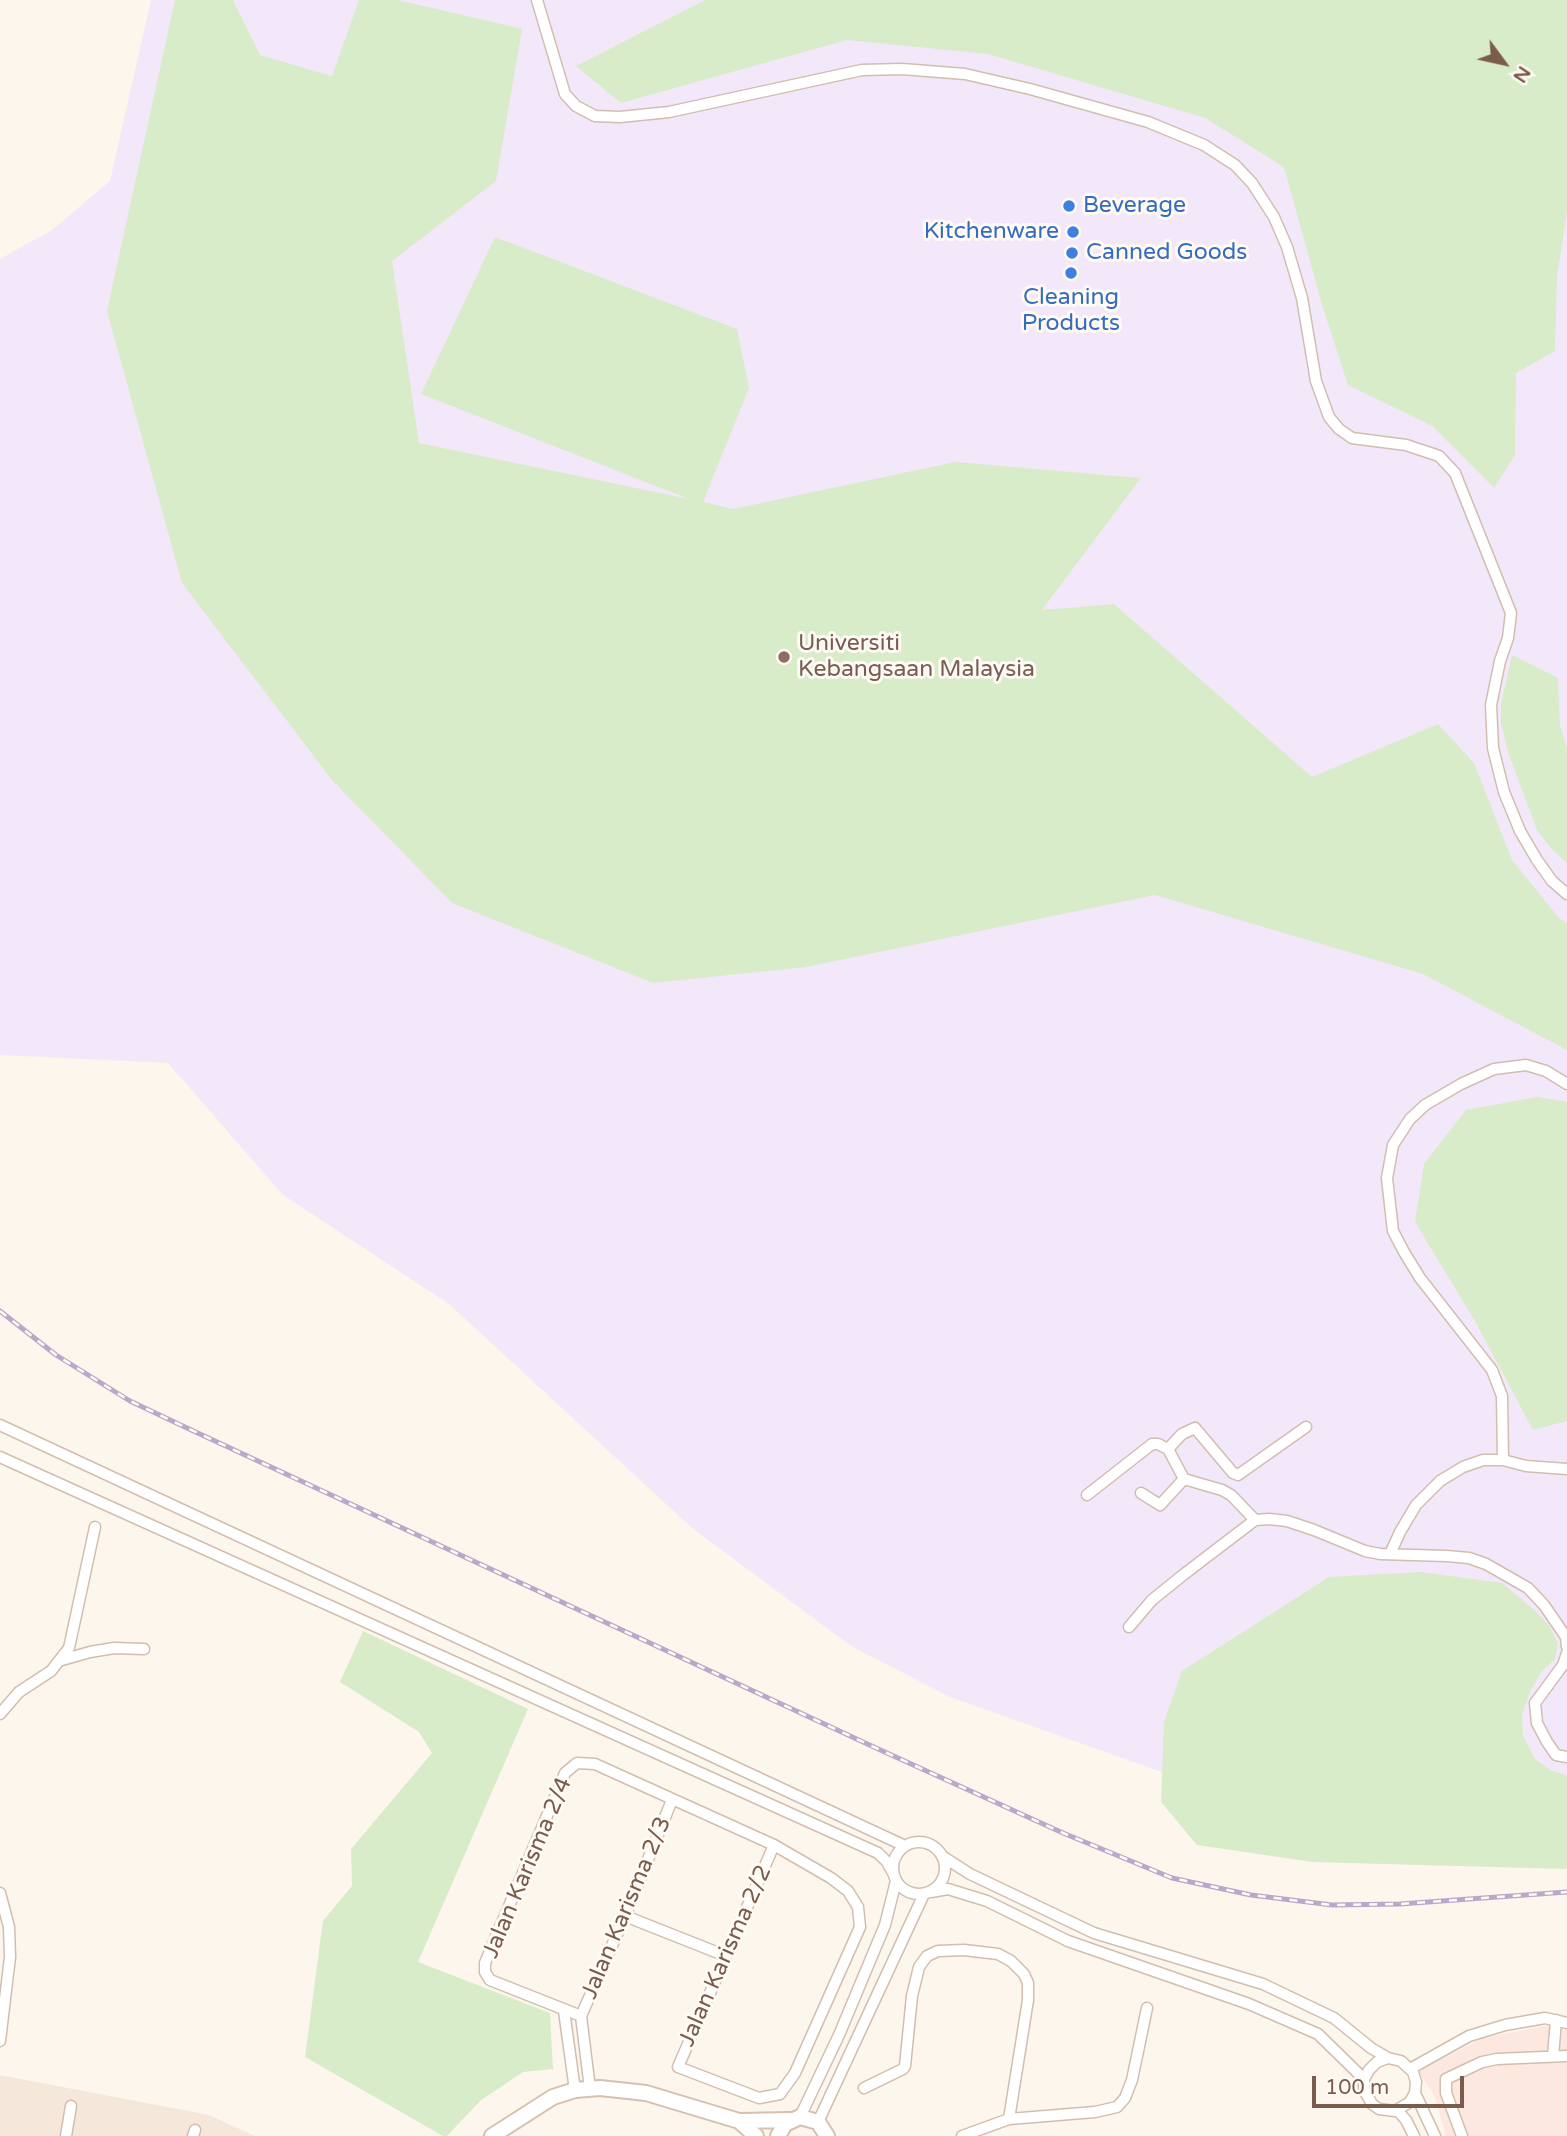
<!DOCTYPE html>
<style>
body{margin:0}
#map{position:relative;width:1567px;height:2136px;overflow:hidden;background:#fdf6ec;font-family:"Varela Round",sans-serif}
canvas{display:block}
.north{position:absolute;left:1469px;top:28px;width:70px;height:70px;-webkit-text-stroke:5px #fffaf3;paint-order:stroke;rotate:123deg;font-size:19px;font-weight:700;line-height:28px;text-align:center;color:#7a5c4d}
.north::after{content:'';display:block;margin:auto;width:24px;height:32px;background:#7a5c4d;clip-path:polygon(50% 0,100% 100%,50% 72%,0 100%)}
.scale{position:absolute;left:1312px;top:2076px;width:152px;height:32px;box-sizing:border-box;border:4px solid #7a5c4d;border-top:0;padding-left:9px;font-size:21px;line-height:24px;white-space:nowrap;color:#7a5c4d;-webkit-text-stroke:5px #fffaf3;paint-order:stroke}
</style>
<div id="map">
<canvas width="1567" height="2136"></canvas>
<div class="north">N</div>
<div class="scale">100 m</div>
</div>
<script>
const ctx = document.querySelector('canvas').getContext('2d');
ctx.lineJoin = 'round';
function fill(path, color) { ctx.fillStyle = color; ctx.fill(path, 'evenodd'); }
const toPath = rows => new Path2D(rows.map(r => 'M' + r).join(''));
function stroke(path, color, width, dash) { ctx.strokeStyle = color; ctx.lineWidth = width; ctx.lineCap = dash ? 'butt' : 'round'; ctx.setLineDash(dash || []); ctx.stroke(path); }
function write(font, color, halo, rows, align = 'center') {
  ctx.font = font + ' "Varela Round",sans-serif'; ctx.lineWidth = 6; ctx.setLineDash([]); ctx.textBaseline = 'middle'; ctx.strokeStyle = halo; ctx.fillStyle = color; for (const [text, x, y, turn = 0] of rows) {
    ctx.save(); ctx.translate(x, y); ctx.rotate((+turn || 0) * Math.PI / 180); ctx.textAlign = isNaN(turn) ? turn : align; if (halo) ctx.strokeText(text, 0, 0); ctx.fillText(text, 0, 0); ctx.restore();
  }
}
fill(toPath([
 [0,2075,209,2115,255,2136,0,2136]
]), '#f5e8da');
fill(toPath([
 [1555,2024,1567,2027,1567,2136,1446,2136,1434,2095,1418,2071,1483,2038]
]), '#fde8e0');
fill(toPath([
 [151,0,1567,0,1567,1810,1193,1783,950,1697,851,1646,692,1528,449,1304,283,1195,168,1063,0,1055,0,259,52,230,110,181]
]), '#f3e8fa');
fill(toPath([
 [175,0,233,0,260,55,332,76,359,0,398,0,522,29,496,181,392,261,419,443,689,499,421,394,495,237,737,329,749,388,703,502,733,509,955,462,1141,478,1042,610,1114,604,1312,777,1438,724,1474,763,1512,860,1559,918,1567,923,1567,1050,1423,974,1155,895,806,967,653,983,452,903,332,780,182,583,107,311],
 [705,0,1567,0,1567,212,1557,276,1555,351,1516,373,1515,455,1494,488,1432,426,1348,385,1323,308,1284,167,1205,118,988,54,847,40,621,103,576,66],
 [1512,655,1558,678,1560,725,1567,748,1567,863,1549,846,1537,830,1508,752,1501,723,1501,704],
 [1537,1097,1567,1102,1567,1421,1533,1430,1475,1321,1415,1222,1424,1164,1466,1110],
 [1421,1572,1502,1583,1531,1607,1549,1625,1558,1643,1555,1659,1542,1671,1531,1690,1522,1714,1523,1736,1535,1759,1552,1771,1567,1775,1567,1869,1312,1862,1197,1845,1161,1802,1164,1722,1182,1671,1329,1577],
 [363,1631,528,1709,418,1962,550,2013,553,2069,523,2072,480,2101,447,2136,443,2136,305,2057,323,1921,352,1886,351,1849,432,1753,419,1732,340,1682]
]), '#d8ecc9');
const street = toPath([
 [537,0,565,94,576,106,595,116,620,117,669,112,862,70,902,69,965,74,1030,89,1148,122,1204,145,1235,165,1252,183,1274,217,1287,247,1302,298,1316,381,1329,417,1339,429,1352,438,1406,445,1439,456,1455,473,1511,613,1508,638,1500,661,1491,705,1493,748,1504,792,1520,831,1537,860,1552,881,1567,894],
 [0,1425,905,1846],
 [1168,1449,1182,1434,1195,1428,1233,1473,1238,1475,1306,1427],
 [0,1457,878,1853,887,1862,893,1873],
 [1503,1460,1502,1396,1492,1370,1420,1278,1404,1252,1393,1231,1387,1178,1393,1145,1410,1119,1425,1105,1461,1084,1494,1069,1526,1065,1546,1071,1567,1084],
 [1141,1493,1160,1505,1184,1479],
 [1087,1495,1152,1444,1158,1444,1168,1449,1184,1479,1222,1490,1231,1495,1255,1520],
 [1390,1554,1400,1532,1416,1505,1440,1481,1463,1467,1483,1460,1503,1460,1526,1466,1567,1469],
 [1129,1627,1152,1600,1183,1575,1255,1520,1269,1519,1287,1521,1314,1530,1365,1551,1380,1554,1447,1556,1469,1558,1486,1564,1528,1588,1544,1605,1566,1637,1567,1647],
 [1567,1653,1563,1665,1535,1703,1537,1723,1547,1742,1556,1755,1567,1757],
 [62,1660,90,1652,114,1648,144,1649],
 [0,1714,19,1692,51,1671,69,1648,95,1527],
 '893 1868a26 26 0 1 1 52 0a26 26 0 1 1-52 0Z',
 [942,1856,970,1874,1094,1933,1263,1984,1334,2018,1371,2048,1388,2058,1401,2061,1413,2072,1416,2082,1415,2093,1410,2102,1395,2111,1379,2109,1372,2104,1364,2090,1364,2079,1369,2070,1377,2062,1388,2058],
 [931,1892,948,1889,987,1901,1068,1941,1249,2004,1318,2034,1364,2079],
 [0,1893,9,1927,10,1957,0,2041],
 [625,1916,726,1956],
 [564,2011,575,2090],
 [581,2016,490,1980,485,1972,485,1963,565,1773,577,1763,595,1764,774,1845,831,1878,848,1891,858,1907,860,1927,795,2073,780,2094,759,2098,678,2067,774,1845],
 [581,2016,625,1916,672,1800],
 [581,2016,590,2089],
 [1553,2056,1556,2020],
 [1410,2069,1469,2036,1505,2025,1545,2018,1567,2023],
 [864,2088,903,2069,905,2066,912,1996,919,1967,927,1956,938,1951,964,1950,998,1954,1011,1961,1024,1974,1028,1983,1028,2000,1009,2119],
 [1415,2093,1435,2136],
 [1397,2110,1406,2120,1414,2136],
 [800,2117,839,2035,885,1925,896,1881],
 [818,2122,924,1894],
 [66,2136,71,2106],
 [193,2136,195,2130],
 [962,2136,1009,2119,1095,2112,1117,2107,1125,2098,1132,2080,1147,2008],
 [1462,2136,1446,2093,1446,2079,1482,2062,1497,2059,1567,2056]
]);
const secondary = toPath([
 [739,2121,756,2136],
 [492,2136,553,2097,575,2090,600,2088,646,2093,739,2121,791,2120],
 [778,2136,785,2124,800,2117,818,2122,827,2136]
]);
stroke(street, '#d1beb0', 13);
stroke(secondary, '#d6c0b0', 18);
stroke(street, '#fff', 10);
stroke(secondary, '#fff', 14);
const rail = toPath([
 [0,1311,56,1355,130,1401,187,1428,876,1748,1063,1833,1172,1878,1251,1895,1332,1905,1400,1904,1567,1892]
]);
stroke(rail, '#b9a8c9', 5);
stroke(rail, '#fffaf3', 2.5, [8]);
for (const [x, y, r, color] of [
 [1069,206,7,"#3f7fe0"],
 [1073,232,7,"#3f7fe0"],
 [1072,253,7,"#3f7fe0"],
 [1071,273,7,"#3f7fe0"],
 [784,657,7,"#8d6e63"]
]) { const dot = new Path2D(); dot.arc(x, y, r, 0, 2 * Math.PI); ctx.fillStyle = color; ctx.fill(dot); stroke(dot, '#fffaf3', 2.5); }
write('23px', '#366cbe', '#fffaf3', [
 ["Beverage",1083,206],
 ["Kitchenware",1059,232,"right"],
 ["Canned Goods",1086,253],
 ["Cleaning",1071,298,"center"],
 ["Products",1071,324,"center"]
], 'left');
write('23px', '#785e54', '#fffaf3', [
 ["Universiti",798,644],
 ["Kebangsaan Malaysia",798,670]
], 'left');
write('23px', '#7a5c4d', '#fffaf3', [
 ["Jalan Karisma 2/4",528,1868,-67],
 ["Jalan Karisma 2/3",627,1908,-67],
 ["Jalan Karisma 2/2",726,1956,-66]
]);
</script>
